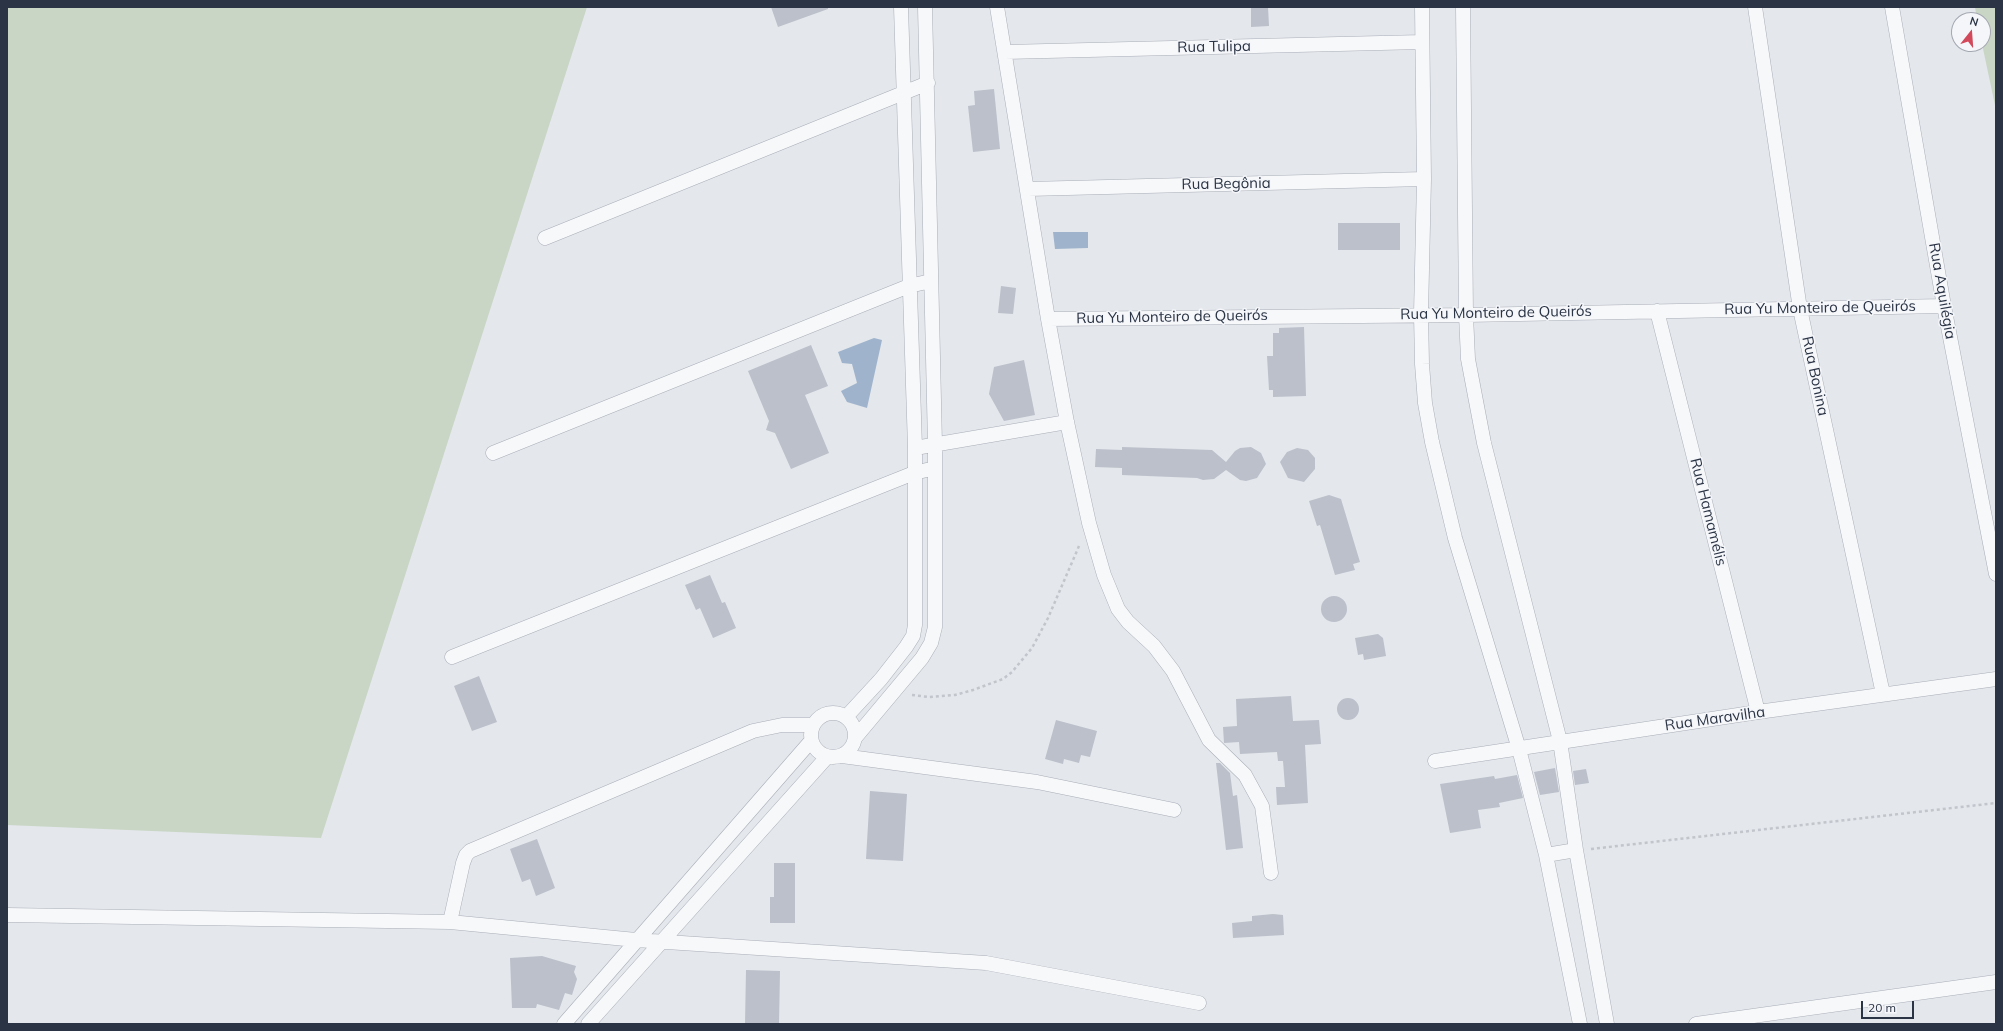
<!DOCTYPE html>
<meta charset="utf-8">
<style>
body{margin:0}
#map{position:relative;width:2003px;height:1031px;overflow:hidden;background:#e4e7ec;font-family:Mulish,sans-serif}
canvas{display:block}
.frame{position:absolute;inset:0;border:8px solid #2b3445;pointer-events:none}
.north{position:absolute;left:1951px;top:12px;width:40px;height:40px;box-sizing:border-box;background:#f4f6f9;border:1px solid #a4a8b1;border-radius:50%;rotate:17deg;font-size:11px;font-weight:700;line-height:16px;text-align:center;color:#2b3445}
.north::after{content:'';display:block;margin:auto;width:14px;height:18px;background:#d1495b;clip-path:polygon(50% 0,100% 100%,50% 72%,0 100%)}
.scale{position:absolute;left:1861px;top:1001px;width:53px;height:18px;box-sizing:border-box;border:2px solid #2b3445;border-top:0;padding-left:5px;font-size:12px;line-height:14px;white-space:nowrap;color:#2b3445;-webkit-text-stroke:3px #f4f6f9;paint-order:stroke}
</style>
<div id="map">
<canvas width="2003" height="1031"></canvas>
<div class="frame"></div>
<div class="north">N</div>
<div class="scale">20 m</div>
</div>
<script>
const ctx = document.querySelector('canvas').getContext('2d');
ctx.lineJoin = 'round';
function fill(path, color) { ctx.fillStyle = color; ctx.fill(path, 'evenodd'); }
const toPath = rows => new Path2D(rows.map(r => 'M' + r).join(''));
function stroke(path, color, width, dash) { ctx.strokeStyle = color; ctx.lineWidth = width; ctx.lineCap = dash ? 'butt' : 'round'; ctx.setLineDash(dash || []); ctx.stroke(path); }
function write(font, color, halo, rows, align = 'center') {
  ctx.font = font + ' Mulish,sans-serif'; ctx.lineWidth = 3; ctx.setLineDash([]); ctx.textBaseline = 'middle'; ctx.strokeStyle = halo; ctx.fillStyle = color; for (const [text, x, y, turn = 0] of rows) {
    ctx.save(); ctx.translate(x, y); ctx.rotate((+turn || 0) * Math.PI / 180); ctx.textAlign = isNaN(turn) ? turn : align; if (halo) ctx.strokeText(text, 0, 0); ctx.fillText(text, 0, 0); ctx.restore();
  }
}
fill(toPath([
 [7,7,587,7,321,838,7,825],
 [1975,7,1996,7,1996,110,1982,44,1983,20,1977,20]
]), '#c9d6c5');
fill(toPath([
 [1053,232,1088,232,1088,248,1055,249],
 [874,338,882,340,867,408,847,402,841,391,857,383,852,364,842,363,838,352]
]), '#9fb4cc');
fill(toPath([
 [771,7,828,7,828,9,778,27],
 [1251,7,1268,7,1269,26,1251,27],
 [994,89,1000,149,973,152,968,106,975,105,974,91],
 [1338,223,1400,223,1400,250,1338,250],
 [1001,286,1016,288,1013,314,998,313],
 [1304,327,1306,396,1273,397,1273,390,1269,390,1267,356,1273,356,1273,333,1279,333,1279,328],
 [811,345,828,386,805,395,829,453,791,469,775,433,766,430,769,421,748,371],
 [1024,360,1035,415,1004,421,989,394,994,367],
 [1122,447,1212,450,1226,462,1235,451,1240,448,1251,447,1261,453,1266,464,1257,478,1246,481,1240,480,1226,470,1214,479,1203,480,1197,478,1122,475,1122,468,1095,467,1096,449,1122,450],
 [1297,448,1308,450,1315,458,1315,469,1304,482,1288,478,1280,462,1287,452],
 [1329,495,1341,499,1360,562,1353,564,1355,570,1335,575,1320,525,1317,526,1309,501],
 [710,575,722,603,725,602,736,628,713,638,700,608,696,610,685,585],
 '1321 609a13 13 0 1 1 26 0a13 13 0 1 1-26 0Z',
 [1378,634,1383,638,1386,656,1364,660,1363,654,1358,655,1355,638],
 [479,676,497,722,472,731,454,686],
 [1291,696,1293,721,1319,720,1321,744,1305,745,1308,803,1277,805,1276,787,1285,787,1283,761,1278,761,1277,752,1240,754,1239,742,1224,743,1223,727,1237,726,1236,699],
 '1337 709a11 11 0 1 1 22 0a11 11 0 1 1-22 0Z',
 [1056,720,1097,731,1090,757,1081,755,1079,763,1064,759,1063,764,1045,759],
 [1216,763,1220,763,1230,773,1233,796,1237,795,1243,848,1226,850],
 [1555,768,1559,792,1540,795,1534,772],
 [1586,769,1589,783,1575,785,1573,771],
 [1517,775,1523,798,1499,803,1500,807,1478,810,1481,828,1450,833,1440,784,1494,776,1495,779],
 [870,791,907,794,903,861,866,859],
 [537,839,555,888,536,896,530,879,522,882,510,849],
 [774,863,795,863,795,923,770,923,770,897,774,897],
 [1273,914,1283,915,1284,935,1233,938,1232,923,1252,921,1252,916],
 [542,956,576,966,574,972,577,979,572,995,565,993,559,1010,537,1004,536,1008,512,1008,510,958],
 [746,970,780,971,779,1024,745,1024]
]), '#bbc0ca');
const street = toPath([
 [997,7,1048,319,1067,422,1089,523,1104,575,1118,609,1128,622,1154,646,1173,671,1209,740,1245,775,1262,806,1271,873],
 [1422,7,1424,179,1421,314,1422,364,1425,403,1432,442,1455,538,1519,749,1546,855,1580,1024],
 [1463,7,1466,315,1468,359,1484,443,1560,741,1576,850,1607,1024],
 [1755,7,1800,309,1883,694],
 [1892,7,1944,306,1996,574],
 [1005,52,1422,42],
 [1028,189,1424,179],
 [545,238,928,83],
 [1657,311,1758,712],
 [1048,319,1466,315,1944,306],
 [915,448,1067,422],
 [493,453,909,286,931,281],
 [452,657,914,473,935,468],
 '811 735a22 22 0 1 1 44 0a22 22 0 1 1-44 0Z',
 [846,717,881,679,906,647,913,636,915,625,915,448,901,7],
 [855,738,922,658,931,643,935,627,935,445,925,7],
 [842,756,1037,782,1174,810],
 [1435,761,1758,712,1996,679],
 [1546,855,1576,850],
 [7,915,450,922,636,940,986,963,1199,1003],
 [450,922,463,863,466,855,470,851,753,731,782,725,812,725],
 [564,1024,811,741],
 [588,1024,827,757],
 [1696,1024,1996,982]
]);
stroke(street, '#a9aeb7', 15);
stroke(toPath([
 [912,695,929,697,955,695,973,690,1003,679,1012,672,1032,648,1048,618,1079,546],
 [1591,849,1996,803]
]), '#c2c5cb', 2.5, [3, 3]);
stroke(street, '#f7f8fa', 14);
write('15px', '#2b3445', '#f4f6f9', [
 ["Rua Tulipa",1214,47,-1],
 ["Rua Begônia",1226,184,-1],
 ["Rua Aquilégia",1942,291,80],
 ["Rua Yu Monteiro de Queirós",1820,308,-1],
 ["Rua Yu Monteiro de Queirós",1496,313,-1],
 ["Rua Yu Monteiro de Queirós",1172,317,-1],
 ["Rua Bonina",1815,376,78],
 ["Rua Hamamélis",1708,512,76],
 ["Rua Maravilha",1715,719,-8]
]);
</script>
